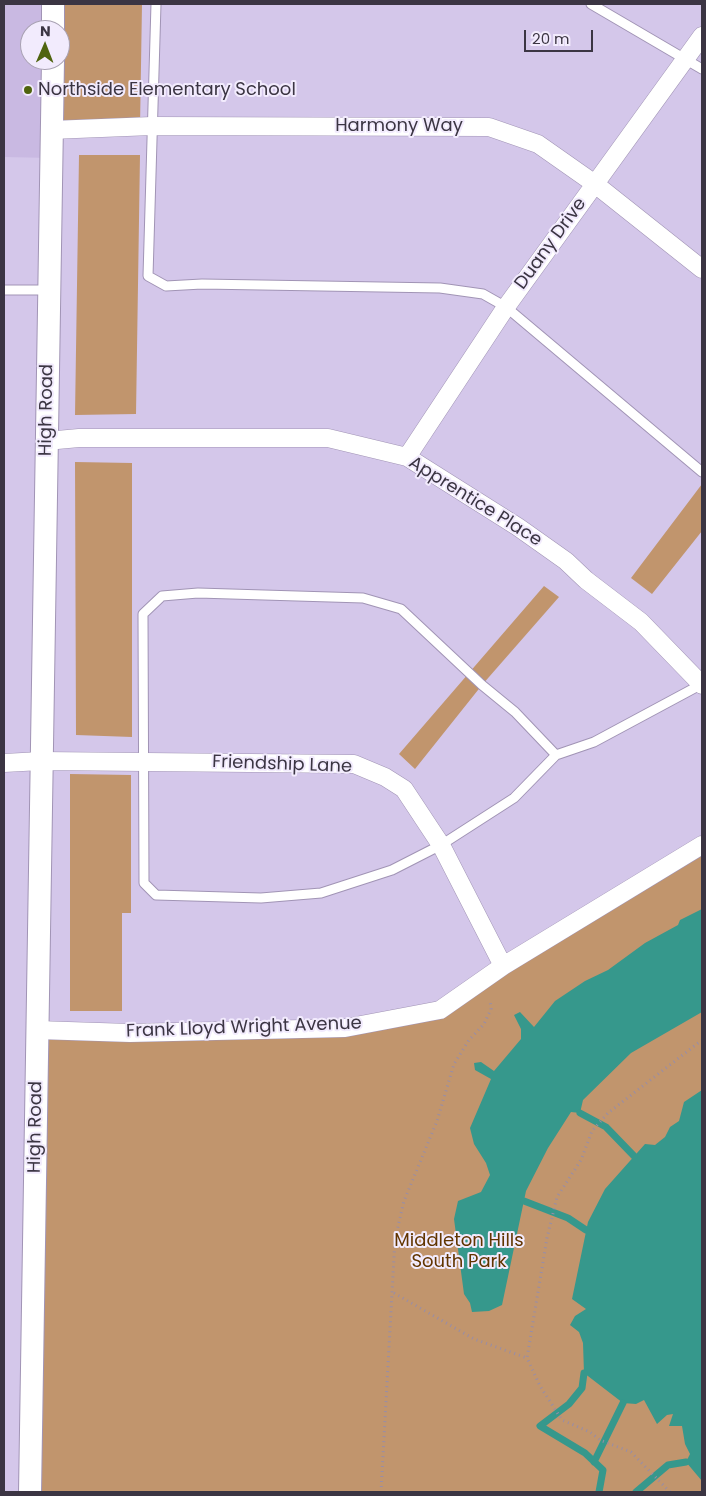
<!DOCTYPE html>
<style>
body{margin:0}
#map{position:relative;width:706px;height:1496px;overflow:hidden;background:#d4c7ea;font-family:Poppins,sans-serif}
canvas{display:block}
.frame{position:absolute;inset:0;border:5px solid #3b3543;pointer-events:none}
.north{position:absolute;left:20px;top:20px;width:50px;height:50px;box-sizing:border-box;background:#f2ebfd;border:1px solid #a9a2b3;border-radius:50%;rotate:1deg;font-size:14px;font-weight:700;line-height:20px;text-align:center;color:#3b3543}
.north::after{content:'';display:block;margin:auto;width:18px;height:22px;background:#4f640f;clip-path:polygon(50% 0,100% 100%,50% 72%,0 100%)}
.scale{position:absolute;left:524px;top:30px;width:69px;height:22px;box-sizing:border-box;border:2px solid #3b3543;border-top:0;padding-left:6px;font-size:15px;line-height:18px;white-space:nowrap;color:#3b3543;-webkit-text-stroke:4px #f2ebfd;paint-order:stroke}
</style>
<div id="map">
<canvas width="706" height="1496"></canvas>
<div class="frame"></div>
<div class="north">N</div>
<div class="scale">20 m</div>
</div>
<script>
const ctx = document.querySelector('canvas').getContext('2d');
ctx.lineJoin = 'round';
function fill(path, color) { ctx.fillStyle = color; ctx.fill(path, 'evenodd'); }
const toPath = rows => new Path2D(rows.map(r => 'M' + r).join(''));
function stroke(path, color, width, dash) { ctx.strokeStyle = color; ctx.lineWidth = width; ctx.lineCap = dash ? 'butt' : 'round'; ctx.setLineDash(dash || []); ctx.stroke(path); }
function write(font, color, halo, rows, align = 'center') {
  ctx.font = font + ' Poppins,sans-serif'; ctx.lineWidth = 4; ctx.setLineDash([]); ctx.textBaseline = 'middle'; ctx.strokeStyle = halo; ctx.fillStyle = color; for (const [text, x, y, turn = 0] of rows) {
    ctx.save(); ctx.translate(x, y); ctx.rotate((+turn || 0) * Math.PI / 180); ctx.textAlign = isNaN(turn) ? turn : align; if (halo) ctx.strokeText(text, 0, 0); ctx.fillText(text, 0, 0); ctx.restore();
  }
}
fill(toPath([
 [4,4,53,4,53,30,30,30,30,60,53,60,51,158,4,157]
]), '#c9b9e2');
fill(toPath([
 [53,4,142,4,140,127,51,130,60,60,60,30],
 [79,155,140,155,136,414,75,415],
 [75,462,132,463,132,737,76,735],
 [702,484,702,531,652,594,631,578],
 [544,586,559,597,482,685,415,769,399,754],
 [70,774,131,775,131,913,122,913,122,1011,70,1011],
 [702,845,702,1492,30,1492,37,1030,344,1028,440,1010]
]), '#c1956d');
fill(toPath([
 [702,909,702,1012,631,1053,583,1100,580,1113,571,1112,548,1148,526,1191,502,1305,489,1311,472,1312,470,1303,464,1294,454,1219,458,1201,481,1192,490,1175,486,1163,474,1144,470,1128,491,1079,475,1070,474,1063,481,1062,494,1071,521,1039,521,1029,514,1015,520,1012,534,1027,555,1001,585,981,608,970,645,943,678,925,680,920],
 [702,1090,702,1481,686,1462,690,1454,685,1444,682,1426,669,1426,673,1414,667,1415,657,1424,644,1400,636,1404,623,1403,584,1373,583,1343,579,1332,570,1325,575,1316,586,1309,572,1299,588,1222,605,1189,645,1144,655,1145,665,1137,670,1127,679,1121,684,1102]
]), '#36988c');
stroke(toPath([
 [580,1113,606,1127,634,1156],
 [524,1201,568,1218,586,1230],
 [584,1373,582,1388,569,1404,540,1426,585,1453,603,1470,599,1492],
 [594,1462,623,1403],
 [636,1492,668,1465,686,1462]
]), '#36988c', 7);
const service = toPath([
 [156,4,148,276,166,286,202,284,440,288,483,294,506,307,702,472],
 [591,4,702,69],
 [4,290,49,290],
 [556,755,515,712,482,685,401,609,363,598,198,593,162,596,143,614,144,883,156,895,261,898,321,893,392,870,441,845,514,798,556,755,594,742,702,684]
]);
const minor = toPath([
 [51,130,152,126,489,127,538,144,595,184,702,269],
 [46,441,79,438,328,438,407,457,518,527,566,561,586,580,641,622,702,685],
 [407,457,506,307,702,36],
 [4,763,41,761,354,764,385,777,404,789,441,845,503,966],
 [37,1030,130,1033,345,1028,440,1010,503,966,702,845]
]);
const tertiary = toPath([
 [53,30,53,4],
 [30,1492,53,60]
]);
stroke(service, '#a194b5', 11);
stroke(minor, '#a194b5', 19);
stroke(tertiary, '#a194b5', 24);
stroke(toPath([
 [394,1293,474,1339,527,1358],
 [381,1492,395,1239,404,1201,437,1121,454,1064,469,1040,484,1024,491,1009,490,1000],
 [670,1492,631,1452,600,1440,590,1432,562,1420,540,1386,527,1358,547,1238,557,1197,581,1160,592,1131,608,1113,702,1040]
]), '#988da8', 3, [1, 4]);
stroke(service, '#fff', 9);
stroke(minor, '#fff', 18);
stroke(tertiary, '#fff', 22);
for (const [x, y, r, color] of [
 [28,90,5,"#4f640f"]
]) { const dot = new Path2D(); dot.arc(x, y, r, 0, 2 * Math.PI); ctx.fillStyle = color; ctx.fill(dot); stroke(dot, '#f2ebfd', 2); }
write('18px', '#3b3543', '#f2ebfd', [
 ["Northside Elementary School",38,90]
], 'left');
write('18px', '#3b3543', '#f2ebfd', [
 ["Harmony Way",399,126],
 ["Duany Drive",551,244,-54],
 ["High Road",47,410,-89],
 ["Apprentice Place",475,502,32],
 ["Friendship Lane",282,765,2],
 ["Frank Lloyd Wright Avenue",244,1028,-2],
 ["High Road",36,1127,-89]
]);
write('18px', '#613500', '#f2ebfd', [
 ["Middleton Hills",459,1241],
 ["South Park",459,1262]
]);
</script>
